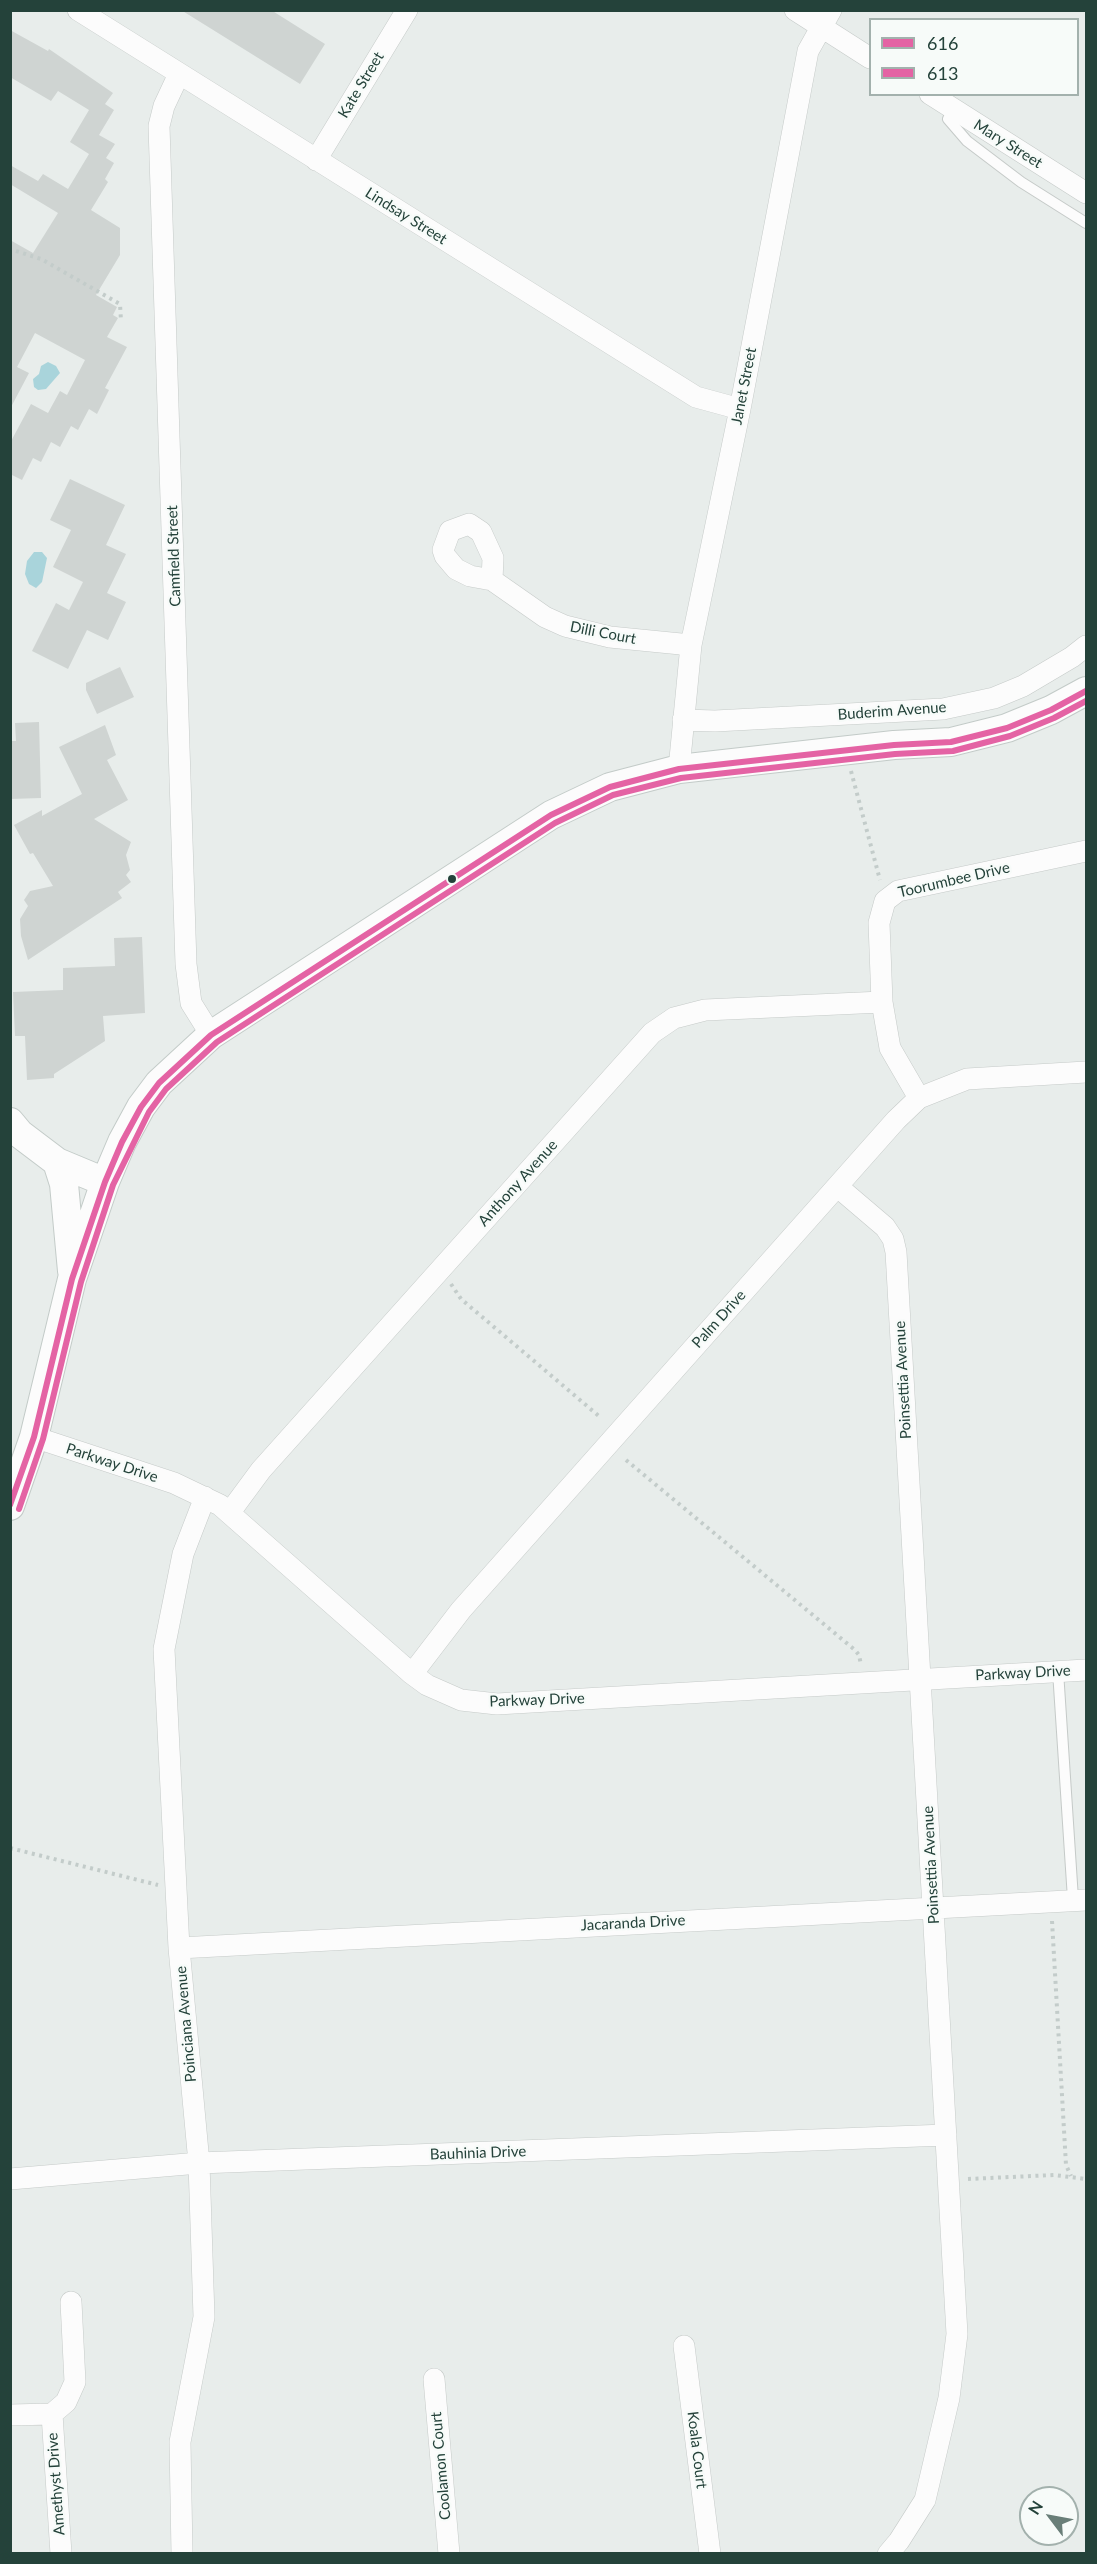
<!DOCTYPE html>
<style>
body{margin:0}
#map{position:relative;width:1097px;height:2564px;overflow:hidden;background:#e8edeb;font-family:Lato,sans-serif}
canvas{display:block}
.frame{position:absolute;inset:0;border:12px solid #24423a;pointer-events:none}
.legend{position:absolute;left:869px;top:18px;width:210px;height:78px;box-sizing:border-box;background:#f7fbf9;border:2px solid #a3b1ad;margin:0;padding:8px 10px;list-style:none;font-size:18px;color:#24423a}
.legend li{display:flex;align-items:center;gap:12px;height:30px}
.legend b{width:30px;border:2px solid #a3b1ad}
.north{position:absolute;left:1019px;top:2486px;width:60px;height:60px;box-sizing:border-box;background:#f7fbf9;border:2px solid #a3b1ad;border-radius:50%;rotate:302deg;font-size:16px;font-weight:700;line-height:24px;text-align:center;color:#24423a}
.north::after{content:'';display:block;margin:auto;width:21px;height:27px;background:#697e78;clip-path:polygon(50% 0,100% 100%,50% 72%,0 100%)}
</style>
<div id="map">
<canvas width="1097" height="2564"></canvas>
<div class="frame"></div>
<ul class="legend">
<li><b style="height:8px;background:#e463a4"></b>616</li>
<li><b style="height:8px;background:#e463a4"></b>613</li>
</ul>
<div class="north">N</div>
</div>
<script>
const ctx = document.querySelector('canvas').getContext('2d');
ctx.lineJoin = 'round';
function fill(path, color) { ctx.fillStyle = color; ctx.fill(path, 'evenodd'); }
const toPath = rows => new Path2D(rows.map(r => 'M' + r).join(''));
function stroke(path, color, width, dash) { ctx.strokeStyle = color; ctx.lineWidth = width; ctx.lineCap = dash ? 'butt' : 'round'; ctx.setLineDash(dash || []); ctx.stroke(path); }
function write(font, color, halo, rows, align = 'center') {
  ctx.font = font + ' Lato,sans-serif'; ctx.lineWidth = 4.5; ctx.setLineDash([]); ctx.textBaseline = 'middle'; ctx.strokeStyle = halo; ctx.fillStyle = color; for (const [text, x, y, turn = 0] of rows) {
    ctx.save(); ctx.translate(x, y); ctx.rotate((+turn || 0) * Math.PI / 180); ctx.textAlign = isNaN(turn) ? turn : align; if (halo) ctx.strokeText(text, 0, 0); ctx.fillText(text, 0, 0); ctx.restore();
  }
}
fill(toPath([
 [48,362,56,366,60,373,46,389,38,390,34,387,33,379,39,374,41,366],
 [34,552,42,552,47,558,42,582,36,588,29,584,25,574,27,561]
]), '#a9d4db');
fill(toPath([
 [181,10,271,10,325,44,300,84],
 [10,30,48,51,49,49,113,93,105,104,114,110,99,135,115,144,106,158,114,163,105,179,108,182,91,210,120,228,120,255,96,295,117,307,113,315,118,318,107,337,127,347,105,388,109,390,97,414,89,409,78,430,71,426,60,447,51,442,41,462,33,458,22,480,10,474,10,443,31,404,48,413,60,391,67,395,85,360,35,333,17,367,29,373,10,409,10,240,33,253,58,213,10,184,10,165,38,181,43,174,68,189,89,154,70,142,89,110,58,91,51,101,10,77],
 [70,479,125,505,106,545,126,554,107,593,126,602,108,640,87,630,68,669,32,651,56,603,69,610,83,582,53,567,71,530,50,520],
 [120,667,134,697,97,714,86,690,86,683],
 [39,722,41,798,10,799,10,741,16,741,15,723],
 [105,725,116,755,107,760,128,800,94,819,131,842,126,855,130,870,126,875,131,882,118,892,122,898,28,960,21,936,20,919,28,906,24,900,30,891,53,886,33,853,30,854,14,825,42,810,42,816,82,794,59,747],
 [142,937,145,1013,103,1016,105,1041,54,1074,54,1078,27,1080,25,1036,15,1036,13,992,63,990,63,968,115,966,114,938]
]), '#cfd4d2');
const lane = toPath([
 [953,109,948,119,967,141,1021,182,1086,223],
 [1058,1671,1073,1899]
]);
const street = toPath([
 [78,10,696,397,740,409],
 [795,10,870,58],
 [179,74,164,106,159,126,186,964,191,1003,211,1035],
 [930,94,1086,193],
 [316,160,407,10],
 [492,580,493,558,481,532,469,524,450,531,443,550,445,556,456,569,470,576,492,580,545,617,565,626,610,637,691,645],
 [683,720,715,721,943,709,994,698,1023,686,1072,657,1086,646],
 [679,769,691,645,740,409,808,51,831,10],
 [919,1098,890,1048,882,1002,879,923,885,901,898,891,1086,851],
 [838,1187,885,1227,893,1239,896,1252,957,2334,949,2398,925,2500,899,2541,888,2554],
 [34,1437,174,1483,220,1505,412,1674,427,1685,461,1700,497,1704,1086,1670],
 [230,1512,261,1470,652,1033,674,1018,705,1010,882,1002],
 [412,1674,461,1610,896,1120,919,1098,967,1079,1086,1072],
 [179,1948,1086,1900],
 [10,2179,199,2163,946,2135],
 [684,2346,710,2554],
 [434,2379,449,2554],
 [10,2415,52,2414],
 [61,2554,52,2414,66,2402,75,2382,71,2302],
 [182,2554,180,2442,204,2317,199,2163,179,1948,164,1649,183,1554,205,1497]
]);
const secondary = toPath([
 [10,1122,20,1134,57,1162,105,1182],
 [57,1162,64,1184,72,1271],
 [10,1506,34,1437,72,1279,105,1182,122,1142,141,1107,159,1083,211,1035,551,815,610,787,679,769,894,745,951,742,1007,728,1051,710,1086,691]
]);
stroke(lane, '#c5cac8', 12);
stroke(street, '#c5cac8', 22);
stroke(secondary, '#c3cbc8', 30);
stroke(toPath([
 [16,251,41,259,120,304,121,321],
 [851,771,880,880],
 [451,1284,461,1299,600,1417],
 [626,1460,855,1650,859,1655,861,1665],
 [10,1848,158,1885],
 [1052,1921,1066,2165,1071,2176],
 [968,2179,1054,2175,1086,2179]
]), '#c3ccca', 4, [3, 4.5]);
stroke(lane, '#fcfcfc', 10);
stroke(street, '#fcfcfc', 21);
stroke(secondary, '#fcfcfc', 28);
stroke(toPath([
 [10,1505,34,1437,72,1279,105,1182,122,1142,141,1107,159,1083,211,1035,551,815,610,787,679,769,894,745,951,742,1007,728,1051,710,1086,691]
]), '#e463a4', 6);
stroke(toPath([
 [19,1509,43,1439,81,1282,113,1185,149,1112,166,1089,217,1042,555,823,613,795,681,778,895,754,953,751,1010,736,1054,718,1086,701]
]), '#e463a4', 6);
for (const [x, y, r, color] of [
 [452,879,5,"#24423a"]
]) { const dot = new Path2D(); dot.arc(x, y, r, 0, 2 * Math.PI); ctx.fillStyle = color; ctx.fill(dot); stroke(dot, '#f7fbf9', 2); }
write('15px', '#24423a', '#f7fbf9', [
 ["Kate Street",361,85,-59],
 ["Mary Street",1008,144,32],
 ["Lindsay Street",406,216,32],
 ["Janet Street",744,386,-79],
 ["Camfield Street",174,556,-92],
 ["Dilli Court",603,633,11],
 ["Buderim Avenue",892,711,-4],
 ["Toorumbee Drive",954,880,-13],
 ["Anthony Avenue",518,1183,-48],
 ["Palm Drive",719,1319,-48],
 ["Poinsettia Avenue",903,1380,-93],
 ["Parkway Drive",112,1463,18],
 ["Parkway Drive",1023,1673,-3],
 ["Parkway Drive",537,1700,-2],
 ["Poinsettia Avenue",931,1865,-93],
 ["Jacaranda Drive",633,1923,-3],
 ["Poinciana Avenue",186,2024,-95],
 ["Bauhinia Drive",478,2153,-2],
 ["Koala Court",697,2450,83],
 ["Coolamon Court",441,2466,-95],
 ["Amethyst Drive",56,2484,-94]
]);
</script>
